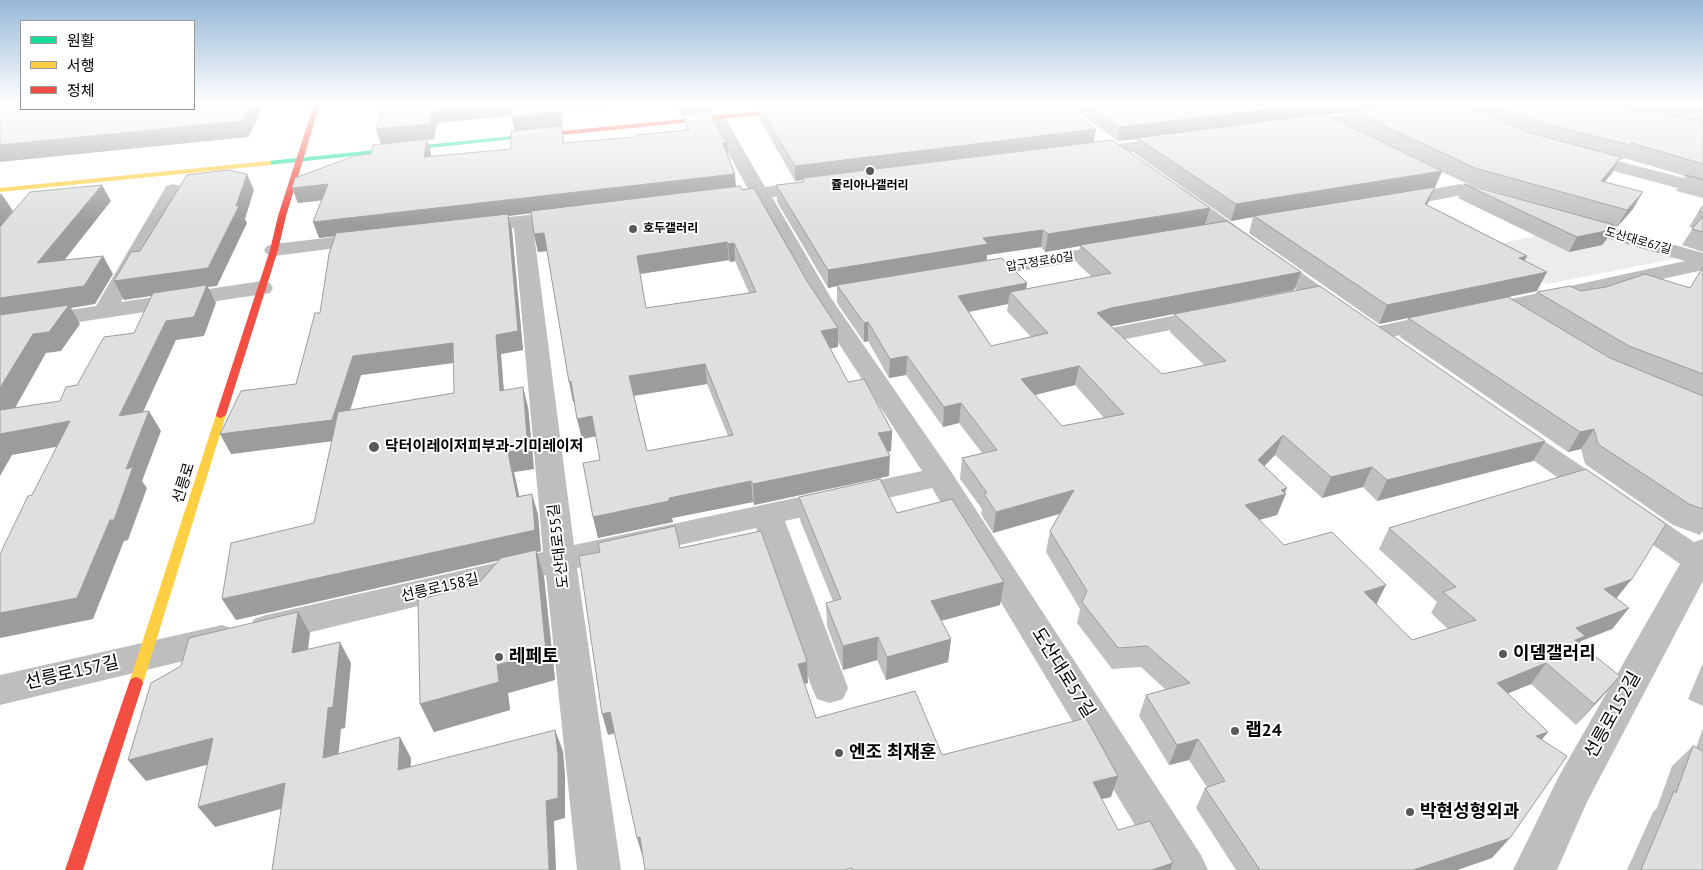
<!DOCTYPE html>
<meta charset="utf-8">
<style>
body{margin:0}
#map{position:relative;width:1703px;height:870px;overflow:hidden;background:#fff;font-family:"PT Sans","Noto Sans KR",sans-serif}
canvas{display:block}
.legend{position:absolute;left:20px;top:20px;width:175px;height:90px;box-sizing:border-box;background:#fff;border:1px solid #999;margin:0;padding:6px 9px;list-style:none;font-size:15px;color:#000}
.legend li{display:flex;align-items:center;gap:10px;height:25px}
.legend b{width:25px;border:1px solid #999}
</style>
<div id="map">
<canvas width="1703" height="870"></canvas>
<ul class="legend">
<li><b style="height:6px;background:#16e098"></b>원활</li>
<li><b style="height:6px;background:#ffcf43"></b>서행</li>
<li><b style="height:6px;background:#f24e42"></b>정체</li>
</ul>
</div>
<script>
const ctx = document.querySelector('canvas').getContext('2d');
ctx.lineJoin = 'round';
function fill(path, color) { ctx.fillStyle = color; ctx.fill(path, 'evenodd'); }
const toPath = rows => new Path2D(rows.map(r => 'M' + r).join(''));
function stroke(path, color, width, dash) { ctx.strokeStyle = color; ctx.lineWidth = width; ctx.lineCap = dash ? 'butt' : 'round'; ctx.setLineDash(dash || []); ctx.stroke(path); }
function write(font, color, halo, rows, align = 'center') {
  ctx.font = font + ' "PT Sans","Noto Sans KR",sans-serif'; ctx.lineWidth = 4; ctx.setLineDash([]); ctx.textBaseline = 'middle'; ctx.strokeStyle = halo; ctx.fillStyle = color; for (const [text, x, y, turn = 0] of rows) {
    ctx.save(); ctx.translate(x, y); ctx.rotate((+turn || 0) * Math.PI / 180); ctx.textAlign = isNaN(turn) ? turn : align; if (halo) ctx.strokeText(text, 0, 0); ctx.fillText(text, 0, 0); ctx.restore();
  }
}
fill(toPath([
 [1575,228,1679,258,1547,284,1478,248]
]), '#ececec');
fill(toPath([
 [1429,104,1524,104,1521,107,1516,109,1488,109,1429,114,1423,112,1421,109,1423,106,1429,104],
 [1386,110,1392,112,1394,115,1392,118,1303,130,1297,128,1295,125,1297,122,1303,120,1386,110],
 [717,113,723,115,725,118,765,187,813,180,820,182,822,186,820,190,813,192,772,197,831,298,950,470,1201,855,1208,870,1162,870,932,488,785,521,848,688,843,699,830,703,817,699,812,688,756,528,577,568,621,870,577,870,546,575,266,643,254,639,249,629,254,619,266,615,543,552,514,228,474,232,467,230,464,226,467,222,570,210,577,212,580,216,577,220,570,222,533,226,574,545,922,471,809,298,754,199,720,204,713,202,711,198,713,194,720,192,748,189,709,118,711,115,717,113],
 [1173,137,1179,138,1181,142,1179,146,1087,158,1081,157,1078,153,1081,149,1087,148,1173,137],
 [1579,151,1703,183,1703,195,1573,160,1570,156,1573,152,1579,151],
 [173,184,180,186,182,190,121,302,262,281,270,283,273,288,270,293,0,334,0,320,96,306,164,190,166,186,173,184],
 [1460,184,1467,186,1469,190,1467,194,1395,208,1388,206,1385,202,1388,198,1395,196,1460,184],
 [1177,187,1184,189,1347,305,1350,310,1347,315,1339,317,1331,315,1170,197,1168,193,1170,189,1177,187],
 [1575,217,1703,253,1703,270,1482,319,1474,317,1470,312,1474,307,1685,261,1568,227,1565,223,1568,219,1575,217],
 [369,233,376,235,379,239,376,243,274,256,267,254,264,250,267,246,274,244,369,233],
 [1114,244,1121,246,1124,250,1121,254,974,279,966,278,963,273,966,268,974,267,1114,244],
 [1208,309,1216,311,1220,316,1216,321,1116,341,1108,339,1104,334,1108,329,1116,327,1208,309],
 [1440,313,1448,315,1452,320,1448,325,1373,341,1365,339,1361,334,1365,329,1440,313],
 [1509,421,1519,424,1694,542,1703,539,1703,581,1587,802,1557,870,1513,870,1559,776,1680,564,1499,436,1495,430,1499,424,1509,421],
 [222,625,234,629,239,639,234,649,0,705,0,675,222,625]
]), '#bebebe');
fill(toPath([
 [512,136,515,138,514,139,268,165,264,163,268,161,512,136]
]), '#16e098');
fill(toPath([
 [268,161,271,161,271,165,0,192,0,188,268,161],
 [221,412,226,415,143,683,141,687,136,689,131,687,129,683,216,415,221,412]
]), '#ffcf43');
fill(toPath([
 [314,104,320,104,286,216,278,250,226,415,221,418,217,417,216,415,270,250,278,216,314,104],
 [837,104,854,104,851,106,512,140,509,138,512,136,837,104],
 [136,677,141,679,143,683,83,870,65,870,129,683,131,679,136,677]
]), '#f24e42');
fill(toPath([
 [383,104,561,110,563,126,561,126,564,143,636,137,686,130,684,114,681,115,677,104,711,104,712,112,710,112,727,143,728,156,736,186,742,190,807,281,838,328,838,347,830,348,848,382,892,431,891,451,888,452,889,476,754,505,753,502,672,518,673,522,598,538,593,517,600,460,596,436,582,439,574,401,573,402,547,251,538,252,534,234,531,213,508,216,512,231,523,350,501,354,504,390,528,407,534,469,514,472,519,496,532,494,538,515,541,551,537,552,544,577,555,680,508,693,510,710,434,732,420,704,478,584,499,560,236,620,222,599,314,523,332,441,231,454,296,384,320,313,335,236,319,238,322,200,298,203,292,188,371,154,381,144,376,129],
 [511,115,515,131,511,149,431,156,431,153,427,140,434,139,437,123],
 [729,260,730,262,735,261,749,293,646,308,640,274],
 [454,363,454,393,350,410,361,375],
 [707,384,728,436,647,451,634,396],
 [751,104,1062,104,1094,143,1210,208,1205,224,1301,272,1294,290,1226,304,1545,441,1533,461,1377,501,1363,487,1322,498,1275,455,1264,466,1287,488,1277,515,1259,520,1284,545,1376,604,1412,640,1448,629,1431,613,1437,602,1379,549,1389,528,1616,599,1629,608,1612,629,1581,641,1579,643,1602,697,1576,725,1531,684,1508,693,1541,740,1492,858,1457,870,1236,870,1196,808,1205,788,1207,787,1189,760,1169,765,1139,716,1146,695,1166,690,1141,667,1112,669,1077,623,1080,609,1046,552,1050,531,1060,513,993,533,981,514,982,509,960,479,962,458,982,453,959,423,943,427,906,375,889,378,868,341,864,342,837,303,837,286,828,288,777,202,776,185,803,182,803,180,795,181,760,120,760,107,753,108],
 [1080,246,1077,263,1092,277,1026,289,1027,283,987,260,987,255,1041,247,1045,252],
 [1008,304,1007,311,1031,337,991,346,969,312],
 [1174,314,1170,332,1204,365,1162,374,1111,326],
 [1075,385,1104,418,1062,426,1035,395],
 [1067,104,1460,104,1476,111,1479,104,1703,104,1703,198,1676,191,1685,176,1624,158,1622,160,1619,159,1612,173,1604,182,1633,209,1617,227,1614,226,1606,240,1602,245,1569,252,1458,198,1464,184,1548,207,1468,184,1442,172,1427,205,1527,256,1524,261,1537,291,1379,324,1249,233,1253,217,1231,221,1134,153,1137,139,1118,141],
 [1352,112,1348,125,1327,115],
 [1703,206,1703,252,1682,245,1693,228,1689,227,1699,211],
 [1703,267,1703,531,1700,535,1673,525,1585,464,1581,449,1568,452,1400,337,1408,318,1528,309,1537,292,1690,288],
 [799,497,897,513,1000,605,941,621,951,639,948,662,886,680,877,660,843,670,827,626,826,603,833,601,800,520],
 [1703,663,1703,706,1688,699],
 [1703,728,1703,870,1627,870,1653,812,1657,808,1672,766,1693,746,1696,748]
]), '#c0c0c0');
fill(toPath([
 [251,104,265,104,248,137,0,162,0,145],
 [483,104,512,104,515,115,437,123,434,139,427,140,431,153,428,171,381,144,376,129,433,109],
 [559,104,625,104,561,110,563,126,561,126,564,140,566,157,563,143,515,131,511,117],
 [679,104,711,104,712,112,681,115],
 [753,104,795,104,753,108],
 [1315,104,1424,104,1353,111,1352,112,1138,138,1137,138,1137,139,1118,141,1120,127],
 [1096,129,1093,144,803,178,803,180,795,181,795,166],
 [723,143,727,143,728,157],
 [1621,157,1612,173,1592,198,1601,181],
 [1442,171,1428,203,1418,221,1425,204,1254,216,1253,217,1231,221,1236,204],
 [247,174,254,190,245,219,247,223,217,286,208,287,216,303,204,336,176,340,132,436,119,416,166,321,206,288,124,300,114,281,236,206],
 [735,174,736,188,508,216,512,231,523,350,501,354,505,411,500,391,496,335,508,216,319,238,313,222],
 [328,184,334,199,298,203,292,188],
 [102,185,111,201,48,281,37,263],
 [1643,192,1633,209,1617,227,1627,210],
 [1,193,13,211,0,227,0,195],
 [1210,208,1205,225,1045,252,1048,234],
 [1614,225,1606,240,1602,245,1569,252,1577,237],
 [1043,230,1041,247,987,255,986,261,837,285,837,286,828,288,828,270,983,238],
 [544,233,548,251,538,252,534,234],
 [727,242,729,260,640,274,637,256],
 [734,243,735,261,730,262,728,244],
 [103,256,113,274,95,304,71,308,80,324,61,351,46,353,15,408,0,411,0,298],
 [1527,256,1518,274,1519,258],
 [1301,272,1294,290,1108,327,1097,313,1111,308],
 [1547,272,1537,291,1379,324,1387,305],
 [1027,283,1024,301,1010,292,1008,304,957,314,958,296],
 [868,322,868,341,864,342,864,323],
 [838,328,838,347,822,350,821,331],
 [453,343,460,362,361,375,341,440,231,454,220,434,353,356],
 [907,356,906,375,889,378,890,359],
 [705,364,707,384,632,396,629,376],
 [1079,366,1075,385,1018,399,1021,379],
 [571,381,575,401,573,402,569,382],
 [523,387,528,407,534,469,514,472,524,517,517,497,508,452],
 [961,403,959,423,943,427,944,407],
 [149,411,161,431,142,481,147,488,128,540,124,541,93,619,0,638,0,613,126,469],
 [592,416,597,436,582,439,577,419],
 [70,421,83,442,12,455,0,476,0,434],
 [1594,429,1581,449,1568,452,1580,432],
 [892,431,891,451,878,454,878,433],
 [1283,435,1275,455,1251,480,1258,460],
 [1545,441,1533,461,1377,501,1387,480],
 [890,456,889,476,754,505,753,484],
 [1372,467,1363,487,1322,498,1331,477],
 [751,481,753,502,672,518,673,522,598,538,593,517,669,498],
 [1287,488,1284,494,1286,494,1277,515,1237,526,1245,505,1281,490],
 [1074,490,1070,511,993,533,996,512],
 [532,494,538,515,541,551,537,552,544,577,555,680,508,693,510,710,434,732,420,704,497,665,536,552,236,620,222,599],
 [1632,579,1615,600,1604,589],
 [1004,582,1000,605,929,624,931,601],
 [1386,585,1375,607,1364,592],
 [1629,608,1612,629,1581,641,1569,657,1576,628],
 [298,612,310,633,305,674,292,653],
 [878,637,877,660,843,670,843,646],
 [951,639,948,662,886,680,887,657],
 [340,642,351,663,345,728,341,729,336,778,323,758,328,708],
 [807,662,808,683,799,686,798,664],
 [1546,663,1531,684,1482,704,1497,683],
 [1620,676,1602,697,1576,725,1594,704],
 [610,712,616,733,608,735,602,714],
 [555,730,563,751,565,774,565,818,554,821,556,870,549,870,546,801],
 [1548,732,1531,753,1536,736],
 [400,737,411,758,410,790,398,770],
 [213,738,229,759,146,781,128,760],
 [1198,739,1189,760,1169,765,1177,745],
 [1118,776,1111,797,1087,803,1093,782],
 [285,783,299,804,215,827,198,807],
 [640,837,643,858,637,838],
 [1510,838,1492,858,1457,870,1413,870],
 [1173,863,1170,870,1151,870]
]), '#9c9c9c');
const building = toPath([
 [11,104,21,104,21,109,194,109,194,104,251,104,241,121,0,145,0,105,11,104],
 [383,104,483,104,433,109,430,124,376,129,383,104],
 [512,104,559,104,560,112,511,117,512,104],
 [786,104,1062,104,1096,129,795,166,759,106,786,104],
 [1088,104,1315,104,1120,127,1088,104],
 [1415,104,1460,104,1530,133,1621,157,1601,181,1643,192,1627,210,1475,168,1353,111,1415,104],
 [1493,104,1586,104,1703,121,1703,164,1632,143,1630,145,1542,123,1493,104],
 [1671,104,1703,104,1703,108,1671,104],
 [709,112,727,143,723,143,735,174,313,222,328,184,292,188,295,178,354,156,371,154,373,145,427,139,424,157,511,149,511,131,561,126,563,143,636,137,635,135,689,130,684,114,709,112],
 [1324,114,1442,171,1236,204,1137,138,1324,114],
 [1112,140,1210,208,1048,234,1043,230,983,238,988,244,828,270,776,185,804,182,803,178,1112,140],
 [228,170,247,174,236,206,239,206,208,268,114,281,131,252,140,251,187,175,228,170],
 [1685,175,1703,179,1703,180,1685,175],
 [1464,184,1614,225,1610,230,1577,237,1464,184],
 [102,185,37,263,103,256,84,286,0,298,0,227,30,192,102,185],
 [740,186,742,190,754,188,807,281,838,328,821,331,848,382,864,379,892,431,878,433,890,456,753,484,751,481,669,498,669,501,593,517,583,463,600,460,592,416,577,419,571,381,569,382,544,233,534,234,531,211,740,186],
 [727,242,728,244,734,243,756,292,646,308,637,256,727,242],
 [705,364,733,435,647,451,629,376,705,364],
 [1435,187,1425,204,1527,256,1519,258,1547,272,1387,305,1254,216,1435,187],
 [1703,206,1703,212,1699,211,1703,206],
 [508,214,518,331,496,335,500,391,523,387,528,449,508,452,517,497,532,494,535,530,222,599,231,543,314,523,338,412,454,393,453,343,353,356,332,420,220,434,241,391,296,384,315,313,320,313,329,254,336,233,508,214],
 [1703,216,1703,232,1692,229,1703,216],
 [1227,221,1301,272,1111,308,1097,313,1162,374,1226,361,1174,314,1320,286,1545,441,1387,480,1372,467,1331,477,1283,435,1258,460,1287,488,1281,490,1286,494,1245,505,1284,545,1332,532,1386,585,1364,592,1412,640,1476,620,1443,592,1456,587,1389,528,1586,469,1666,524,1632,579,1604,589,1629,608,1576,628,1585,636,1575,640,1620,676,1594,704,1546,663,1497,683,1548,732,1536,736,1567,756,1510,838,1413,870,1260,870,1205,788,1225,781,1198,739,1177,745,1146,695,1190,683,1147,646,1118,648,1082,602,1087,591,1050,531,1074,490,996,512,984,494,987,493,962,458,997,450,961,403,944,407,907,356,890,359,868,322,864,323,837,285,1002,258,1027,283,958,296,991,346,1048,333,1010,292,1111,273,1080,245,1227,221],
 [1079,366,1124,414,1062,426,1021,379,1079,366],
 [1703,267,1703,374,1629,346,1537,292,1570,286,1581,291,1606,287,1645,274,1690,288,1703,267],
 [207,285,194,317,166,321,119,416,149,411,126,469,133,467,114,520,110,520,77,598,0,613,0,554,28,496,32,495,70,421,0,434,0,410,60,401,66,387,77,385,104,337,134,333,153,293,207,285],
 [1508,297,1610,358,1703,396,1703,509,1689,504,1598,444,1594,429,1580,432,1408,318,1508,297],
 [69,305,49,332,33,334,0,388,0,315,69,305],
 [880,479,897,513,952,499,1004,582,931,601,951,639,887,657,878,637,843,646,826,603,841,599,799,497,880,479],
 [675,526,680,548,761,531,806,658,807,662,798,664,816,718,915,691,942,755,1086,718,1118,776,1093,782,1118,830,1150,821,1173,863,1151,870,852,870,852,868,845,870,645,870,640,837,637,838,610,712,602,714,579,556,600,552,598,543,675,526],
 [536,550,546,652,497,665,499,682,420,704,418,600,478,584,501,558,536,550],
 [298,612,292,653,340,642,333,707,328,708,323,758,400,737,398,770,555,730,558,754,558,798,546,801,549,870,272,870,285,783,198,807,213,738,128,760,151,683,181,666,189,638,298,612],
 [1693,746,1703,751,1703,870,1641,870,1674,791,1676,793,1693,746]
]);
fill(building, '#dfdfdf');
stroke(building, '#9c9c9c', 1);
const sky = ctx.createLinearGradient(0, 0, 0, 225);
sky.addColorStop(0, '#97b8d8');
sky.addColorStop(0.46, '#fff');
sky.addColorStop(1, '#ffffff00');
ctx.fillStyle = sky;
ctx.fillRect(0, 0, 1703, 225);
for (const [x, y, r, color] of [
 [870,171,5,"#595959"],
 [633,229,5,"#595959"],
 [374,447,6,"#595959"],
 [1503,654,5,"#595959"],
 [499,657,5,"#595959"],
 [1235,731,5,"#595959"],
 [839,753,5,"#595959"],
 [1410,812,5,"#595959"]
]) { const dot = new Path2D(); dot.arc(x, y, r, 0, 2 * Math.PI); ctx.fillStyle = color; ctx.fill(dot); stroke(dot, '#fff', 2); }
write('bold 12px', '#000', '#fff', [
 ["쥴리아나갤러리",870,186],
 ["호두갤러리",643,229,"left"]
]);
write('12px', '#000', '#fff', [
 ["도산대로67길",1638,241,16],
 ["압구정로60길",1040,262,-9]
]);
write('bold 15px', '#000', '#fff', [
 ["닥터이레이저피부과-기미레이저",385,447]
], 'left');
write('15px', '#000', '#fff', [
 ["선릉로",184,483,-73],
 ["도산대로55길",559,546,-97],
 ["선릉로158길",440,588,-13]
]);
write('bold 18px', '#000', '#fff', [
 ["이뎀갤러리",1513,654],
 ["레페토",509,657],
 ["랩24",1245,731],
 ["엔조 최재훈",849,753],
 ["박현성형외과",1420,812]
], 'left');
write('18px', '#000', '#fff', [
 ["선릉로157길",72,673,-13],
 ["도산대로57길",1063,673,58],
 ["선릉로152길",1613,715,-61]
]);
</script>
